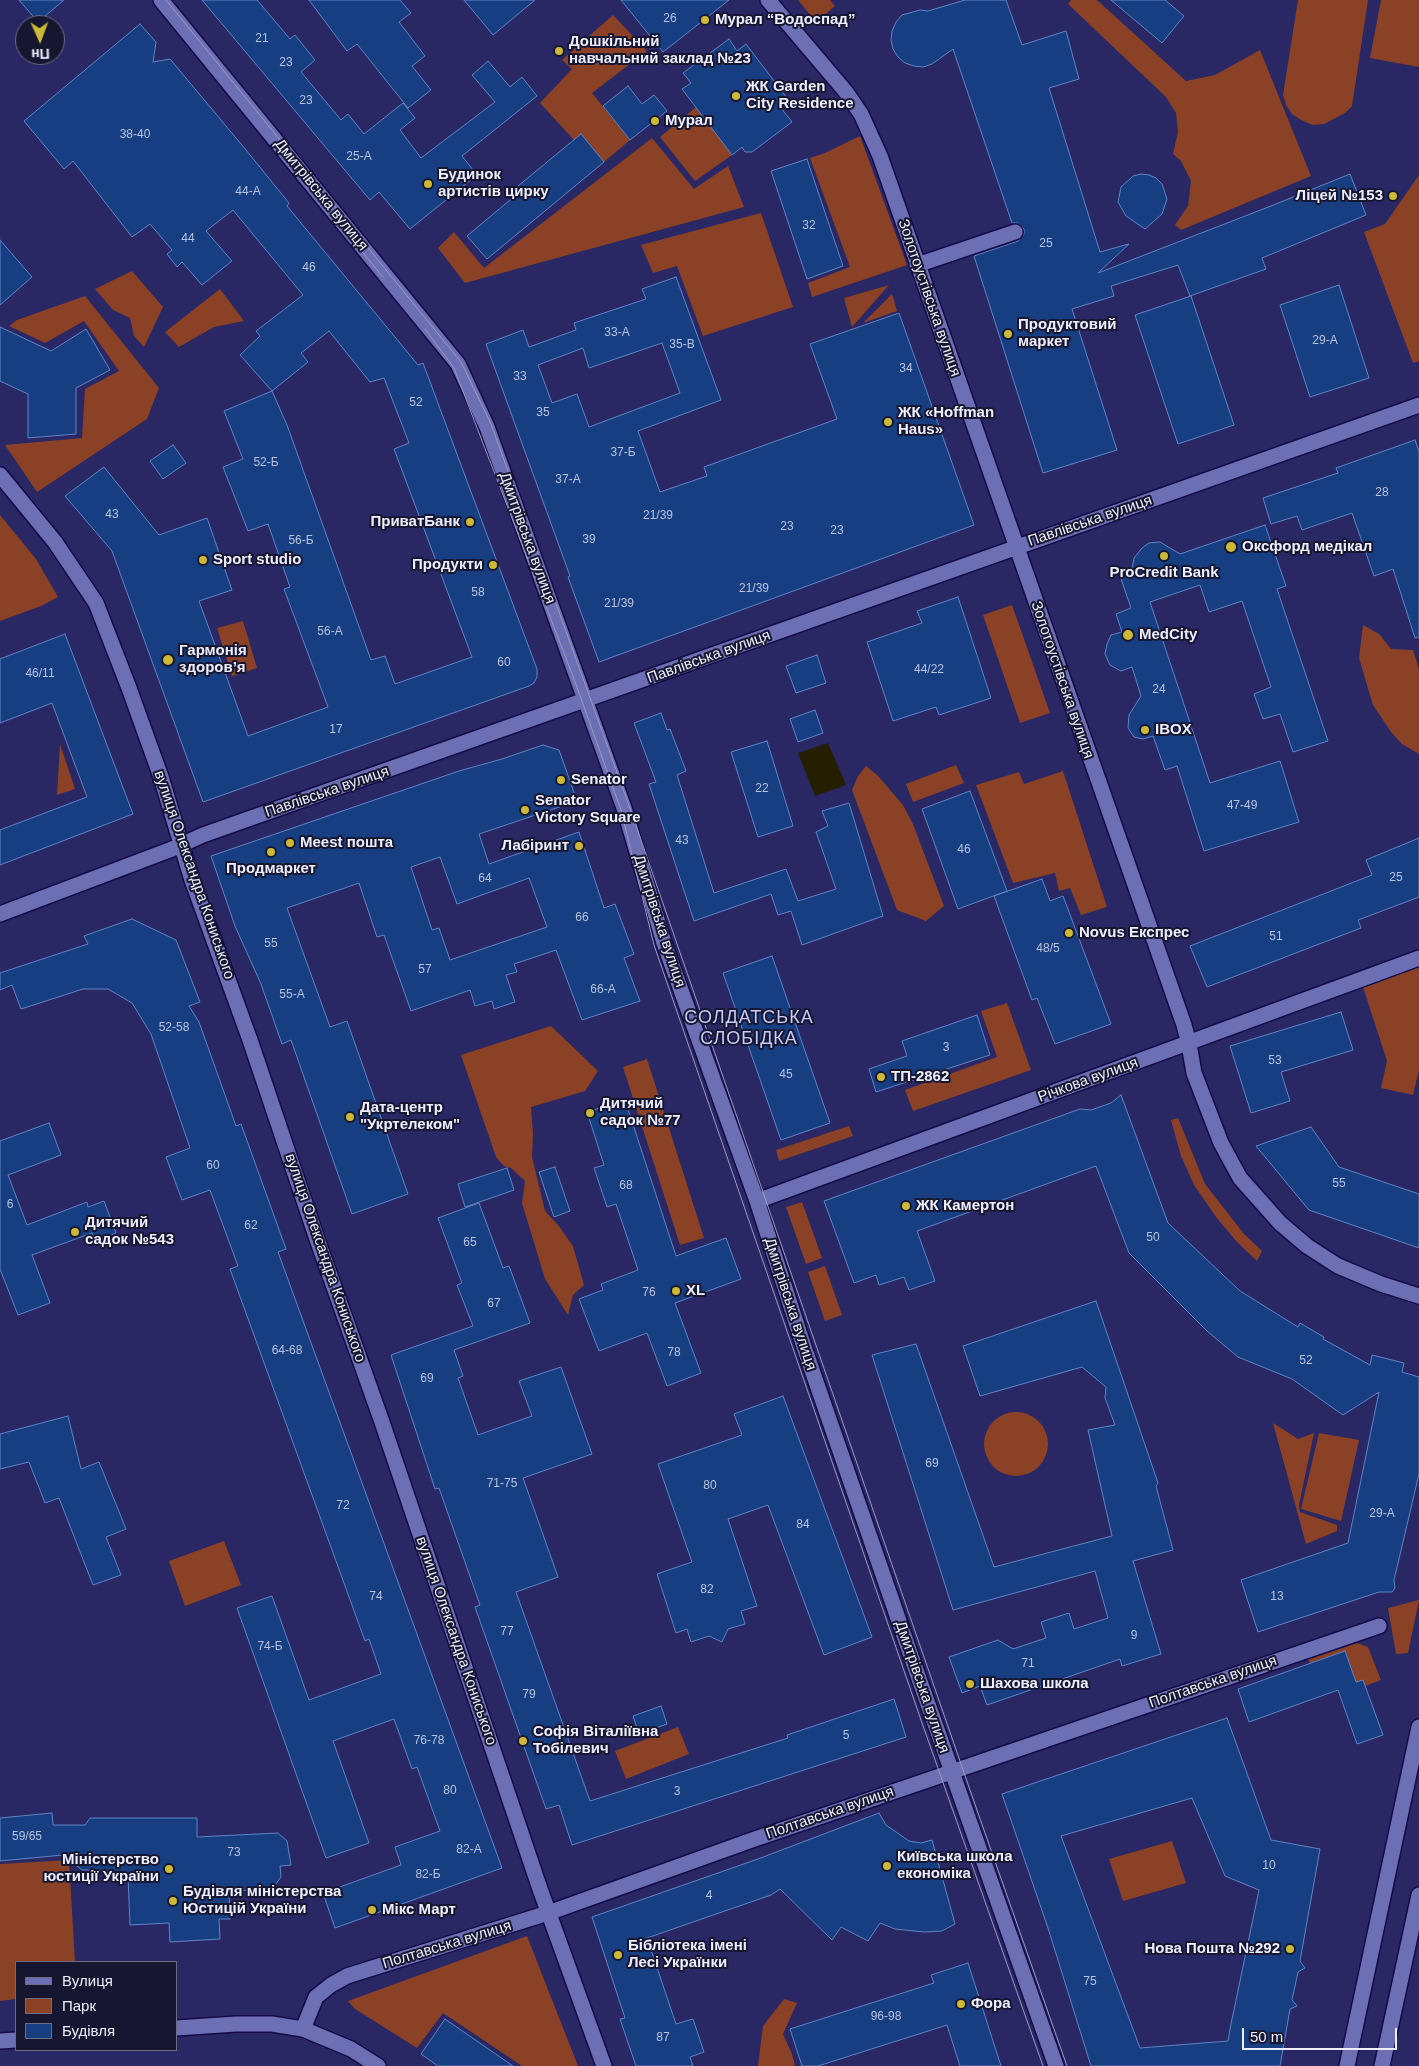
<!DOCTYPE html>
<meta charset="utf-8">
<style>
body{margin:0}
#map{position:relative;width:1419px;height:2066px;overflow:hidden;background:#2a2765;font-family:Arial,sans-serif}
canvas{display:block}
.legend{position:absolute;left:15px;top:1961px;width:162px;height:90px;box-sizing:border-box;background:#161631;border:1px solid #6c6d83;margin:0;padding:6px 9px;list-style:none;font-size:15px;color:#edeffe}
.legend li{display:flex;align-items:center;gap:10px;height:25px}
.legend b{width:25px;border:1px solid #6c6d83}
.north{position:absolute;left:15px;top:15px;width:50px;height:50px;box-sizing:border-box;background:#161631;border:1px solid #6c6d83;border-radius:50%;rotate:178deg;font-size:14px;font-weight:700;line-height:20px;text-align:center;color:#edeffe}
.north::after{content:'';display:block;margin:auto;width:18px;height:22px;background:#ccb938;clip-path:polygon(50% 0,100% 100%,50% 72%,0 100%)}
.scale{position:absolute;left:1242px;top:2028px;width:155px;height:22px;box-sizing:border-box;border:2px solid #edeffe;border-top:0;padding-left:6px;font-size:15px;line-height:18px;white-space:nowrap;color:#edeffe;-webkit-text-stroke:4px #161631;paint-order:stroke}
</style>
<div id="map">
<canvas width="1419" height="2066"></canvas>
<ul class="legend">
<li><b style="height:6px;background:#6c6fb4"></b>Вулиця</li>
<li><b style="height:14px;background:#8b4125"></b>Парк</li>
<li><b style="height:14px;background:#173e81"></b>Будівля</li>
</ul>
<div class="north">Пн</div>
<div class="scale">50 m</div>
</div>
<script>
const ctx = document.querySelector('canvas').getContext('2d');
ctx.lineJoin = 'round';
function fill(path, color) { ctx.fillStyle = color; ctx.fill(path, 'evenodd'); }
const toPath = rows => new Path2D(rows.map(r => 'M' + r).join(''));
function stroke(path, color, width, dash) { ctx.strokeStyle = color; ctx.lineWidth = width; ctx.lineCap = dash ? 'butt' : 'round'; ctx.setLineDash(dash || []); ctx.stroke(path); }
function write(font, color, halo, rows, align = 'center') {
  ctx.font = font + ' Arial,sans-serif'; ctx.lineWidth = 4; ctx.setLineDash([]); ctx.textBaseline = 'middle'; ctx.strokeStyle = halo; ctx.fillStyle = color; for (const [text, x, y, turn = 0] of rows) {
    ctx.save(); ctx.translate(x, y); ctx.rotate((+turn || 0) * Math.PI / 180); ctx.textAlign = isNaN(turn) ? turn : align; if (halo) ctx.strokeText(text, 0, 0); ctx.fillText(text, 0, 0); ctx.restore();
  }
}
fill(toPath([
 [798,0,830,0,835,6,816,22],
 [1071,0,1097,0,1186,81,1215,75,1260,50,1311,176,1181,230,1175,225,1188,206,1191,181,1181,161,1173,154,1178,132,1176,113,1166,97,1068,4],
 [1298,0,1368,0,1352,106,1345,113,1324,124,1313,125,1301,120,1292,114,1286,105,1283,95],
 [1381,0,1419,0,1419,67,1370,58],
 [613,15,647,51,592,93,630,140,604,162,581,134,574,140,540,103,572,69,562,60],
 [696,107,732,155,695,181,660,137],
 [860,136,907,265,812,297,808,283,850,267,810,158,825,153],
 [652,138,694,189,728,166,744,207,465,283,438,248,454,232,484,268],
 [1419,175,1419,361,1413,363,1364,232,1385,224],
 [761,213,793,307,703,336,677,266,653,273,641,245],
 [132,271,163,307,144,347,134,336,130,318,113,310,95,289],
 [889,285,852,327,844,298],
 [220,289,244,321,214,327,179,347,165,332],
 [892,294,897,311,863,323],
 [85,296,159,388,147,419,37,492,5,445,82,438,85,389,119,371,84,321,45,343,9,326,17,320],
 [0,515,36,559,58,597,41,606,0,621],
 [1012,605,1050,713,1020,723,983,615],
 [243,621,257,668,232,676,217,628],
 [1363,625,1379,634,1391,649,1413,650,1419,669,1419,754,1402,744,1391,732,1373,705,1359,658],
 [60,744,75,789,57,795],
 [956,765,964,783,913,802,906,784],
 [866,766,878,776,903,805,913,824,944,906,926,921,897,910,852,790,858,776],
 [1063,771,1107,907,1081,915,1070,888,1059,891,1055,873,1013,883,976,785,1019,772,1024,784],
 [1419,965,1419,1070,1413,1095,1381,1088,1387,1061,1362,984],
 [1007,1003,1031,1070,913,1111,905,1090,997,1057,981,1011],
 [551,1026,598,1071,585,1091,531,1107,533,1134,532,1157,545,1211,558,1225,573,1246,584,1285,573,1295,568,1315,545,1279,522,1203,525,1181,511,1168,504,1166,496,1157,461,1055],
 [647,1059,704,1238,680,1245,623,1067],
 [1178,1118,1205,1184,1244,1234,1262,1251,1257,1261,1237,1242,1216,1217,1194,1185,1181,1156,1171,1120],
 [849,1126,853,1136,779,1161,776,1150],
 [802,1202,822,1258,806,1264,786,1207],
 [825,1266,842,1315,825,1321,808,1272],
 '984 1444a32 32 0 1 1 64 0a32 32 0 1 1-64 0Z',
 [1273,1423,1298,1439,1314,1433,1299,1505,1300,1512,1337,1525,1337,1531,1306,1544],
 [1319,1433,1359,1440,1341,1521,1301,1509],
 [224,1541,241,1585,185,1606,169,1561],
 [1419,1600,1408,1653,1396,1654,1388,1608],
 [1357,1643,1368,1647,1381,1680,1365,1686,1363,1680,1356,1682,1345,1651,1310,1663,1308,1659],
 [678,1727,689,1754,626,1779,615,1751],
 [1172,1841,1186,1883,1123,1901,1109,1859],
 [69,1860,75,1962,16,1962,16,1999,0,2001,0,1864],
 [527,1936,578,2066,522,2066,443,2013,417,2048,355,2009,348,2001],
 [784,1999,797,2003,783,2034,792,2054,795,2066,758,2066,763,2026]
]), '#8b4125');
fill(toPath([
 [828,743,846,785,815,796,798,753]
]), '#241f01');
const building = toPath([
 [19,0,64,0,38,22,19,0],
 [202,0,257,0,290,39,295,35,315,60,301,72,341,120,348,114,364,134,403,103,415,118,400,130,421,158,495,102,472,75,488,61,510,87,522,77,537,96,462,156,477,175,410,229,379,192,370,200,202,0],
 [309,0,400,0,411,13,399,22,425,56,412,66,431,90,408,108,357,44,347,51,309,0],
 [464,0,535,0,493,35,464,0],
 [621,0,729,0,663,52,621,0],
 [965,0,1006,0,1022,45,1066,31,1079,79,1049,88,1100,252,1129,244,1098,273,1271,206,1350,174,1366,215,1262,258,1266,269,1190,296,1178,265,1111,286,1114,296,1072,309,1117,450,1043,473,974,256,1018,241,1024,234,1024,229,1017,223,1012,223,953,49,932,64,923,67,914,66,905,63,898,57,893,49,891,40,892,31,896,22,902,15,920,10,928,11,965,0],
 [1111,0,1165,0,1184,16,1162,43,1111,0],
 [140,24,156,42,153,62,170,59,246,150,289,203,287,206,418,365,423,363,537,669,537,677,534,683,529,686,203,802,112,551,65,496,104,467,159,535,207,518,232,590,199,601,248,736,328,707,284,589,290,587,268,524,248,531,223,467,243,459,224,411,272,391,240,355,260,336,256,331,303,295,233,210,206,231,232,261,202,285,182,262,177,267,167,254,172,250,150,224,132,237,73,161,64,169,24,121,140,24],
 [329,331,370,382,384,378,409,443,394,449,472,657,395,684,385,656,371,660,287,425,272,391,308,362,301,353,329,331],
 [729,39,737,51,746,44,790,102,781,108,792,122,752,152,745,152,742,147,732,155,682,89,691,83,683,73,729,39],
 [628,86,642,104,654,95,667,111,630,140,603,106,628,86],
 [581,134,604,162,487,259,467,236,516,195,512,191,581,134],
 [807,159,843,266,807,279,771,171,807,159],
 [1141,174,1149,175,1156,178,1162,184,1167,199,1162,214,1145,229,1126,216,1118,202,1121,187,1133,176,1141,174],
 [0,240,32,277,0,305,0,240],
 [676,277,721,400,638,431,660,492,707,476,704,467,837,419,810,344,899,313,974,525,599,662,568,577,570,576,486,344,523,330,529,347,576,330,574,323,646,299,642,289,676,277],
 [662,343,680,393,589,427,577,394,552,403,538,365,583,348,589,368,662,343],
 [1339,285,1369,378,1310,397,1280,305,1339,285],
 [1191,296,1234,425,1178,444,1135,315,1191,296],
 [0,327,51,351,86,329,110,370,76,388,76,434,28,438,28,394,0,381,0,327],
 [1415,440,1419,452,1419,637,1415,638,1393,569,1374,576,1352,513,1302,530,1297,516,1271,524,1263,498,1338,473,1336,468,1415,440],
 [173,445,186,463,163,479,150,461,173,445],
 [1265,525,1286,586,1277,589,1328,741,1293,752,1280,714,1263,719,1254,694,1271,687,1242,601,1209,612,1200,585,1150,602,1210,783,1280,761,1299,822,1204,851,1177,766,1165,770,1153,736,1143,739,1134,737,1128,728,1129,715,1141,696,1132,667,1121,671,1110,665,1105,654,1107,644,1111,635,1122,632,1116,614,1131,608,1119,573,1132,569,1134,558,1142,548,1149,543,1160,542,1180,554,1265,525],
 [958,597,991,698,939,715,936,707,893,721,867,642,922,623,917,611,958,597],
 [65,634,133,814,0,865,0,830,87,797,52,703,0,723,0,659,65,634],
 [817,655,826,683,796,693,786,666,817,655],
 [815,710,823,733,798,742,790,719,815,710],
 [661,713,667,730,670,729,686,771,677,775,714,893,786,869,798,901,836,889,816,832,828,826,822,811,849,803,883,916,802,945,791,911,778,915,771,894,694,921,649,784,656,782,634,723,661,713],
 [767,741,793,826,758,837,731,752,767,741],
 [543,745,559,750,577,801,479,834,489,864,579,832,604,908,615,904,634,954,624,958,640,1001,582,1020,556,950,514,964,517,972,506,975,515,1002,494,1009,492,1001,475,1006,470,990,411,1011,384,935,377,937,359,883,287,908,330,1027,347,1021,408,1194,352,1214,291,1040,282,1044,261,984,235,926,211,856,459,771,502,759,543,745],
 [440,857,457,904,529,878,547,927,450,960,439,928,432,930,411,867,440,857],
 [970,791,1007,891,958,909,922,809,970,791],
 [1419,838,1419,897,1358,920,1361,928,1207,987,1190,946,1372,875,1366,860,1419,838],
 [1042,879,1050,901,1063,896,1111,1024,1055,1044,1037,998,1032,1000,994,896,1042,879],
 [132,919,176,940,200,1002,189,1006,199,1022,236,1126,241,1124,286,1249,278,1252,502,1868,335,1928,323,1893,401,1865,395,1847,440,1831,417,1767,412,1769,394,1719,333,1741,369,1843,326,1858,237,1608,272,1596,309,1700,381,1674,369,1639,365,1641,230,1269,238,1266,210,1190,182,1200,166,1157,190,1148,151,1034,132,1003,108,989,83,989,21,1009,12,985,0,990,0,973,88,944,84,936,132,919],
 [772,956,830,1123,781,1140,723,973,772,956],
 [1341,1012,1353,1050,1281,1072,1290,1101,1251,1113,1230,1046,1341,1012],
 [977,1015,990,1055,876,1092,869,1069,907,1056,902,1041,977,1015],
 [1121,1095,1168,1223,1240,1291,1298,1327,1300,1323,1324,1337,1323,1339,1370,1365,1372,1355,1404,1363,1402,1372,1419,1377,1419,1474,1394,1580,1395,1588,1392,1592,1379,1592,1258,1632,1241,1580,1348,1543,1379,1392,1343,1415,1292,1379,1238,1357,1207,1331,1129,1253,1096,1166,917,1231,935,1281,909,1290,904,1277,879,1285,876,1275,854,1283,824,1201,1080,1109,1091,1110,1111,1103,1121,1095],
 [625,1100,676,1256,726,1238,741,1279,675,1303,701,1373,667,1386,647,1333,599,1351,579,1299,603,1290,601,1284,638,1270,616,1204,607,1207,594,1168,604,1165,587,1112,625,1100],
 [49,1123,61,1155,8,1175,27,1225,87,1202,88,1207,104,1201,116,1233,95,1241,92,1233,32,1255,50,1303,18,1315,0,1269,0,1141,49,1123],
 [1311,1127,1339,1167,1419,1194,1419,1248,1309,1210,1256,1146,1311,1127],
 [555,1167,570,1211,554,1217,539,1172,555,1167],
 [507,1168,514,1190,465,1207,458,1184,507,1168],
 [479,1203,503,1268,509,1266,530,1323,454,1350,463,1376,458,1378,478,1435,532,1416,519,1381,561,1367,592,1454,523,1478,558,1577,516,1592,590,1801,788,1738,787,1735,894,1699,906,1737,572,1845,559,1805,546,1809,475,1607,480,1605,439,1488,435,1489,391,1355,473,1326,457,1285,462,1283,438,1218,479,1203],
 [1096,1301,1158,1483,1156,1486,1173,1550,1133,1561,1161,1654,1122,1666,1120,1659,987,1705,980,1686,962,1693,949,1657,998,1640,1013,1649,1046,1638,1041,1622,1069,1613,1074,1629,1108,1618,1095,1571,953,1610,872,1355,916,1344,994,1567,1112,1536,1088,1430,1115,1425,1105,1398,1106,1387,1082,1367,980,1396,963,1346,1096,1301],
 [783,1396,872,1637,824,1655,768,1505,728,1519,757,1606,741,1611,745,1624,728,1629,722,1642,709,1636,691,1642,687,1629,676,1633,657,1574,692,1562,658,1464,742,1435,734,1414,783,1396],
 [68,1416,81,1469,99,1462,126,1529,106,1537,121,1575,93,1585,59,1498,45,1503,29,1462,0,1469,0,1434,68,1416],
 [1345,1651,1356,1682,1363,1680,1383,1735,1357,1744,1338,1690,1249,1722,1238,1689,1345,1651],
 [661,1706,667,1724,639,1734,633,1716,661,1706],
 [1227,1718,1271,1840,1320,1849,1300,1961,1305,1968,1298,1972,1292,2000,1297,2006,1290,2009,1280,2066,1091,2066,1048,1928,1002,1794,1227,1718],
 [1192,1798,1225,1876,1259,1890,1231,2024,1228,2041,1140,2048,1061,1836,1192,1798],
 [52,1813,53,1825,85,1825,90,1818,197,1818,197,1837,278,1833,287,1841,291,1865,280,1866,281,1877,272,1889,229,1891,230,1919,219,1919,220,1939,170,1942,169,1923,130,1925,128,1875,111,1875,106,1870,82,1870,63,1855,0,1861,0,1818,52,1813],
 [879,1813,886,1825,909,1841,921,1843,932,1840,955,1924,942,1931,924,1932,895,1929,880,1923,868,1941,841,1927,832,1940,780,1889,771,1895,647,1938,676,2024,693,2019,704,2052,690,2057,693,2066,636,2066,620,2019,625,2018,592,1917,758,1859,879,1813],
 [968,1963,1001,2066,960,2066,947,2025,818,2066,802,2066,790,2029,934,1983,931,1975,968,1963],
 [445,2019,513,2066,438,2066,421,2054,445,2019]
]);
fill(building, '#173e81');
stroke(building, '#6085c5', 1);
const street = toPath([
 [161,0,458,364,487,427,624,808,664,943,757,1201,804,1347,917,1673,1056,2066],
 [768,0,846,92,861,114,880,156,1184,1025,1189,1044,1194,1073,1221,1143,1240,1178,1280,1223,1307,1246,1338,1266,1381,1284,1419,1296],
 [917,265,1015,232],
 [0,475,55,542,96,603,129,688,161,777,192,880,250,1040,317,1239,382,1422,540,1889,604,2066],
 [0,914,172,849,203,835,1419,405],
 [757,1201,1419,958],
 [303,2029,316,1997,331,1985,347,1976,548,1913,752,1840,1379,1626]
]);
const secondary = toPath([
 [176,2028,236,2024,272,2024,303,2029,351,2049,378,2066],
 [0,2041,16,2040],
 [1347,2066,1419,1727],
 [1382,2066,1419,1895]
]);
stroke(street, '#150a48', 18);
stroke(secondary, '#150a48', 18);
stroke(street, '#6c6fb4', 15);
stroke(secondary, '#6c6fb4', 15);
stroke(toPath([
 [166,0,461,362,491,424,631,811,978,1813,1067,2066],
 [332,215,383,277],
 [425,329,454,368,574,679,621,810,654,945,922,1723,1043,2066]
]), '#9b9bbd', 1);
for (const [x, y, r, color] of [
 [705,20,5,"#ccb938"],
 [559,51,5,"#ccb938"],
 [736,96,5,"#ccb938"],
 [655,121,5,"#ccb938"],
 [428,184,5,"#ccb938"],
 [1393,196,5,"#ccb938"],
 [1008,334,5,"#ccb938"],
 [888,422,5,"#ccb938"],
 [470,522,5,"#ccb938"],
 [1231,547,6,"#ccb938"],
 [1164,556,5,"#ccb938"],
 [203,560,5,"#ccb938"],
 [493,565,5,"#ccb938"],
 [1128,635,6,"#ccb938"],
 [168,660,6,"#ccb938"],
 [1145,730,5,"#ccb938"],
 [561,780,5,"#ccb938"],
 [525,810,5,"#ccb938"],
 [290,843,5,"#ccb938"],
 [579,846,5,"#ccb938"],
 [271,852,5,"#ccb938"],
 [1069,933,5,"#ccb938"],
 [881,1077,5,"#ccb938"],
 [590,1113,5,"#ccb938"],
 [350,1117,5,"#ccb938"],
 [906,1206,5,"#ccb938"],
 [75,1232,5,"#ccb938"],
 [676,1291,5,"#ccb938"],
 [970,1684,5,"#ccb938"],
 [523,1741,5,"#ccb938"],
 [887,1866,5,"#ccb938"],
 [169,1869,5,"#ccb938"],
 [173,1901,5,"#ccb938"],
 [372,1910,5,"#ccb938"],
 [1290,1949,5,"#ccb938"],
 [618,1955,5,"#ccb938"],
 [961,2004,5,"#ccb938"]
]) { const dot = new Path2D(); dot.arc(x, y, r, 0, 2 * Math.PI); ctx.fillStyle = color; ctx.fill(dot); stroke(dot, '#161631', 2); }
write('12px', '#b8c3df', null, [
 ["26",670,19],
 ["21",262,39],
 ["23",286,63],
 ["23",306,101],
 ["38-40",135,135],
 ["25-А",359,157],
 ["44-А",248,192],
 ["32",809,226],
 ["44",188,239],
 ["25",1046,244],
 ["46",309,268],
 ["33-А",617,333],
 ["29-А",1325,341],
 ["35-В",682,345],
 ["34",906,369],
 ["33",520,377],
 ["52",416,403],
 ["35",543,413],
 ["37-Б",623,453],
 ["52-Б",266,463],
 ["37-А",568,480],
 ["28",1382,493],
 ["43",112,515],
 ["21/39",658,516],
 ["23",787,527],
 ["23",837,531],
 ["39",589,540],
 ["56-Б",301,541],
 ["21/39",754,589],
 ["58",478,593],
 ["21/39",619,604],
 ["56-А",330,632],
 ["60",504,663],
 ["44/22",929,670],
 ["46/11",40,674],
 ["24",1159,690],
 ["17",336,730],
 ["22",762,789],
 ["47-49",1242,806],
 ["43",682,841],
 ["46",964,850],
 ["25",1396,878],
 ["64",485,879],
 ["66",582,918],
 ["51",1276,937],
 ["55",271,944],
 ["48/5",1048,949],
 ["57",425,970],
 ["66-А",603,990],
 ["55-А",292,995],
 ["52-58",174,1028],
 ["3",946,1048],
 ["53",1275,1061],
 ["45",786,1075],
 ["60",213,1166],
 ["55",1339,1184],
 ["68",626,1186],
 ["6",10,1205],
 ["62",251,1226],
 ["50",1153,1238],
 ["65",470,1243],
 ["76",649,1293],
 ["67",494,1304],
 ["64-68",287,1351],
 ["78",674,1353],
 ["52",1306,1361],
 ["69",427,1379],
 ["69",932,1464],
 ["71-75",502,1484],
 ["80",710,1486],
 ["72",343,1506],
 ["29-А",1382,1514],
 ["84",803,1525],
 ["82",707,1590],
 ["74",376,1597],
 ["13",1277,1597],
 ["77",507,1632],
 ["9",1134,1636],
 ["74-Б",270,1647],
 ["71",1028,1664],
 ["79",529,1695],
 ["5",846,1736],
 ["76-78",429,1741],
 ["80",450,1791],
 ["3",677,1792],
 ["59/65",27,1837],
 ["82-А",469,1850],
 ["73",234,1853],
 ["10",1269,1866],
 ["82-Б",428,1875],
 ["4",709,1896],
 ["75",1090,1982],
 ["96-98",886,2017],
 ["87",663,2038]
]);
write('bold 15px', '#edeffe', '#161631', [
 ["Мурал “Водоспад”",715,20],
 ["Дошкільний",569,42],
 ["навчальний заклад №23",569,59],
 ["ЖК Garden",746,87],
 ["City Residence",746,104],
 ["Мурал",665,121],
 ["Будинок",438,175],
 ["артистів цирку",438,192],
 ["Ліцей №153",1383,196,"right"],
 ["Продуктовий",1018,325],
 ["маркет",1018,342],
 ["ЖК «Hoffman",898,413],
 ["Haus»",898,430],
 ["ПриватБанк",460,522,"right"],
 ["Оксфорд медікал",1242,547],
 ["Sport studio",213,560],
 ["Продукти",483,565,"right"],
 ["ProCredit Bank",1164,573,"center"],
 ["MedCity",1139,635],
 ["Гармонія",179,651],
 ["здоровʼя",179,668],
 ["IBOX",1155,730],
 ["Senator",571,780],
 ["Senator",535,801],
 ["Victory Square",535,818],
 ["Meest пошта",300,843],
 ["Лабіринт",569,846,"right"],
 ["Продмаркет",271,869,"center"],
 ["Novus Експрес",1079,933],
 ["ТП-2862",891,1077],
 ["Дитячий",600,1104],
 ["садок №77",600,1121],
 ["Дата-центр",360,1108],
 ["\"Укртелеком\"",360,1125],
 ["ЖК Камертон",916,1206],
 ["Дитячий",85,1223],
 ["садок №543",85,1240],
 ["XL",686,1291],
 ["Шахова школа",980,1684],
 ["Софія Віталіївна",533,1732],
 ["Тобілевич",533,1749],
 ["Київська школа",897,1857],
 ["економіка",897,1874],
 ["Міністерство",159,1860,"right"],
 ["юстиції України",159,1877,"right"],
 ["Будівля міністерства",183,1892],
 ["Юстицій України",183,1909],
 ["Мікс Март",382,1910],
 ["Бібліотека імені",628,1946],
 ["Лесі Українки",628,1963],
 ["Нова Пошта №292",1280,1949,"right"],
 ["Фора",971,2004]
], 'left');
write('15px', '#edeffe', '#161631', [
 ["Дмитрівська вулиця",321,195,51],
 ["Золотоустівська вулиця",929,298,71],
 ["Павлівська вулиця",1090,521,-19],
 ["Дмитрівська вулиця",527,538,70],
 ["Павлівська вулиця",709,657,-20],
 ["Золотоустівська вулиця",1062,680,71],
 ["Павлівська вулиця",327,792,-19],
 ["вулиця Олександра Кониського",194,875,71],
 ["Дмитрівська вулиця",659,921,72],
 ["Річкова вулиця",1088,1080,-20],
 ["вулиця Олександра Кониського",325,1258,71],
 ["Дмитрівська вулиця",790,1304,72],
 ["вулиця Олександра Кониського",456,1641,71],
 ["Полтавська вулиця",1213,1682,-19],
 ["Дмитрівська вулиця",922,1687,71],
 ["Полтавська вулиця",830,1813,-19],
 ["Полтавська вулиця",447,1945,-17]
]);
ctx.letterSpacing = '1px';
write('18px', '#c6cbf8', '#161631', [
 ["СОЛДАТСЬКА",749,1018],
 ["СЛОБІДКА",749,1039]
]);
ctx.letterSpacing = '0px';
</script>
